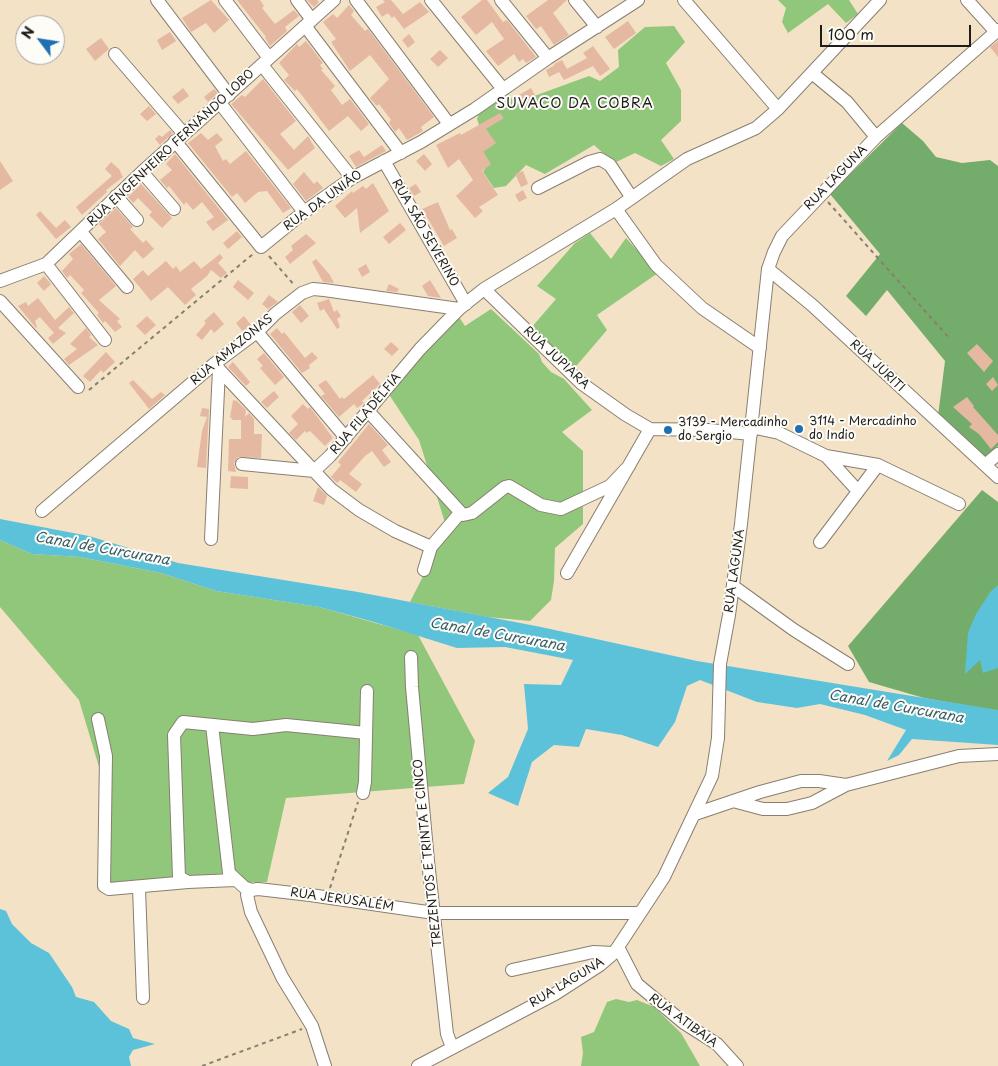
<!DOCTYPE html>
<meta charset="utf-8">
<style>
body{margin:0}
#map{position:relative;width:998px;height:1066px;overflow:hidden;background:#f3e2c6;font-family:"Playpen Sans",sans-serif}
canvas{display:block}
.north{position:absolute;left:15px;top:15px;width:50px;height:50px;box-sizing:border-box;background:#fdfcf7;border:1px solid #a3a29f;border-radius:50%;rotate:301deg;font-size:14px;font-weight:700;line-height:20px;text-align:center;color:#1c1c1c}
.north::after{content:'';display:block;margin:auto;width:18px;height:22px;background:#1f6fb2;clip-path:polygon(50% 0,100% 100%,50% 72%,0 100%)}
.scale{position:absolute;left:820px;top:25px;width:151px;height:22px;box-sizing:border-box;border:2px solid #1c1c1c;border-top:0;padding-left:6px;font-size:15px;line-height:18px;white-space:nowrap;color:#1c1c1c;-webkit-text-stroke:4px #fdfcf7;paint-order:stroke}
</style>
<div id="map">
<canvas width="998" height="1066"></canvas>
<div class="north">N</div>
<div class="scale">100 m</div>
</div>
<script>
const ctx = document.querySelector('canvas').getContext('2d');
ctx.lineJoin = 'round';
function fill(path, color) { ctx.fillStyle = color; ctx.fill(path, 'evenodd'); }
const toPath = rows => new Path2D(rows.map(r => 'M' + r).join(''));
function stroke(path, color, width, dash) { ctx.strokeStyle = color; ctx.lineWidth = width; ctx.lineCap = dash ? 'butt' : 'round'; ctx.setLineDash(dash || []); ctx.stroke(path); }
function write(font, color, halo, rows, align = 'center') {
  ctx.font = font + ' "Playpen Sans",sans-serif'; ctx.lineWidth = 4; ctx.setLineDash([]); ctx.textBaseline = 'middle'; ctx.strokeStyle = halo; ctx.fillStyle = color; for (const [text, x, y, turn = 0] of rows) {
    ctx.save(); ctx.translate(x, y); ctx.rotate((+turn || 0) * Math.PI / 180); ctx.textAlign = isNaN(turn) ? turn : align; if (halo) ctx.strokeText(text, 0, 0); ctx.fillText(text, 0, 0); ctx.restore();
  }
}
fill(toPath([
 [778,0,849,0,858,14,846,23,828,4,788,33,782,22,786,8],
 [674,26,685,42,666,63,681,90,681,121,661,140,674,159,661,166,635,153,614,163,594,145,545,174,526,165,506,186,494,188,483,172,489,162,478,143,484,139,477,119,482,107,507,92,515,103,589,76,600,81,619,67,618,50,645,27],
 [590,233,611,259,626,238,658,273,597,315,607,330,572,371,531,328,556,299,537,286,575,243],
 [491,309,539,354,542,362,551,372,564,379,592,410,562,432,583,451,583,524,555,548,554,581,551,600,530,621,488,617,410,602,447,529,419,440,388,393,443,330,459,317,465,326],
 [0,540,32,554,80,557,161,573,216,591,319,607,418,635,475,741,464,784,286,798,267,882,101,884,102,777,79,700,0,607],
 [616,999,629,1002,637,1000,654,1007,681,1033,700,1066,581,1066,583,1053,581,1037,594,1032,607,1002]
]), '#90c77b');
fill(toPath([
 [902,123,923,141,936,157,962,163,990,160,998,166,998,446,985,458,938,416,945,361,887,290,866,316,846,296,880,254,830,194],
 [982,490,998,502,998,711,924,698,869,682,848,646]
]), '#74ac6b');
fill(toPath([
 [0,519,89,536,178,563,358,592,541,627,697,661,998,710,998,745,912,739,899,755,887,761,906,730,865,715,820,704,797,708,757,702,700,680,687,686,675,722,658,747,622,735,586,729,579,747,554,745,532,762,518,806,488,793,508,777,528,729,524,684,561,685,573,660,505,647,457,648,374,622,319,607,216,591,161,573,80,557,32,554,0,540],
 [998,585,998,668,983,673,980,660,965,674,968,633,976,614,991,591],
 [0,909,6,911,12,924,31,943,49,953,72,987,76,997,94,1002,111,1021,129,1029,133,1038,155,1044,133,1050,129,1057,131,1066,0,1066]
]), '#5cc2da');
fill(toPath([
 [211,0,229,20,214,33,206,23,191,32,182,18],
 [237,0,260,0,264,6,262,8,275,24,294,10,299,16,285,27,287,31,270,46,265,38,266,37],
 [307,0,317,0,319,2,314,7],
 [383,0,391,0,403,14,420,2,429,12,404,29,394,16,392,18,388,13,382,17,376,7,385,2],
 [482,0,487,0,503,22,507,20,536,57,526,63,523,59,519,62,514,54,498,66,486,51,504,39,492,22,476,35,461,17],
 [548,0,567,0,553,13,569,35,554,45,541,26,536,29,526,16],
 [349,5,354,11,351,15,365,31,368,29,434,117,421,127,423,131,407,140,399,128,395,132,389,123,391,120,379,104,377,106,370,98,389,79,370,55,350,71,331,42,336,39,323,22,333,14,337,18],
 [628,21,636,33,614,49,605,37],
 [170,32,176,41,162,50,157,40],
 [409,34,415,42,408,48,402,40],
 [101,38,109,49,95,61,86,49],
 [306,41,323,63,320,65,323,69,321,70,335,86,331,90,342,105,350,99,369,124,361,131,348,116,329,131,297,89,295,91,284,80,289,75,279,63,297,44,299,47],
 [998,41,998,57,990,47],
 [593,46,610,69,600,76,593,66,564,80,559,72,549,77,546,70,555,65,554,64,562,60,567,69,587,58,583,53],
 [440,50,448,58,438,67,430,59],
 [263,79,296,121,280,134,294,150,308,136,315,148,288,170,231,104,242,95,245,97],
 [183,88,189,96,178,104,172,97],
 [531,88,536,97,523,103,519,95],
 [214,89,218,93,208,102,204,97],
 [149,106,156,114,147,121,140,114],
 [500,113,504,118,486,129,496,143,483,152,491,164,482,171,498,195,479,207,483,211,475,218,456,196,473,180,459,159,448,168,436,145,460,133,461,135],
 [170,130,173,133,160,145,155,139,159,135,162,137],
 [201,133,208,140,217,133,223,140,215,146,223,161,226,159,230,164,246,151,291,208,283,213,267,191,258,192,245,203,237,193,232,197,188,143],
 [382,145,386,151,356,167,349,156,359,150,364,157],
 [175,154,228,220,213,231,206,222,214,217,202,202,193,210,186,202,184,205,169,186,167,188,160,180,172,170,166,164],
 [424,154,432,164,425,171,416,161],
 [0,161,13,181,0,190],
 [111,162,119,169,123,177,106,190,107,192,82,215,76,207,112,176,105,169],
 [523,171,528,184,521,187,515,174],
 [304,172,314,184,317,181,323,188,306,201,293,184],
 [373,183,389,211,360,233,357,208,345,218,335,206,352,191,353,193,363,186,366,189],
 [141,184,172,218,162,228,149,215,152,212,138,198,133,203,128,197],
 [416,184,421,192,414,196,409,188],
 [523,190,527,198,519,202,515,195],
 [438,202,450,230,452,229,457,238,444,246,422,209],
 [116,208,133,227,130,229,143,243,146,240,154,249,143,259,135,250,120,266,98,239,106,232,99,224],
 [40,211,56,228,65,220,71,227,56,239,36,215],
 [400,223,406,230,389,244,383,237],
 [237,231,242,237,228,249,223,243],
 [306,234,316,243,290,264,285,257,293,250,291,246],
 [81,244,116,286,99,300,120,319,117,321,122,327,115,332,105,321,103,323,97,315,99,313,81,293,84,290,70,275,67,278,62,271,73,259,69,254],
 [220,254,223,258,218,263,227,273,221,278,211,270,207,276,191,289,196,295,185,305,168,287,151,301,133,279,143,270,148,276,166,261,173,269,176,266,180,272,194,261,201,269],
 [316,259,330,275,334,283,323,282,312,262],
 [366,264,370,272,362,277,358,269],
 [44,276,51,284,44,291,37,283],
 [238,280,254,293,248,300,233,287],
 [430,280,441,298,428,296,422,286],
 [389,284,399,289,397,292,386,291],
 [269,295,278,302,268,309,262,304],
 [38,298,55,320,69,307,74,313,58,328,66,333,53,344,48,338,54,333,40,317,35,321,37,327,36,328,18,306,26,302,28,306],
 [329,299,334,312,337,310,341,316,337,319,340,327,337,329,324,309,320,311,317,303],
 [300,305,309,316,301,323,292,312],
 [214,312,224,324,214,333,211,329,202,340,196,335,206,323,204,321],
 [147,316,156,325,145,335,136,326],
 [244,316,251,325,243,332,236,323],
 [86,328,91,335,89,337,98,345,69,365,64,359,77,349,70,344],
 [277,328,282,334,284,332,305,358,312,352,318,358,309,365,310,368,302,373,270,334],
 [391,342,399,349,392,356,384,349],
 [977,344,993,361,984,372,967,353],
 [106,352,115,362,103,373,101,370,90,382,83,376],
 [264,353,284,377,275,385,260,368,263,366,257,359],
 [233,362,250,382,246,386,228,367],
 [373,375,380,384,362,401,364,403,357,408,354,404,339,417,321,396,325,394,318,385,326,380,340,399,342,397,344,399],
 [993,377,998,385,992,391,986,384],
 [133,380,152,399,161,392,165,395,149,409,129,383],
 [274,391,279,397,267,408,261,402],
 [967,397,974,406,973,407,998,435,998,442,991,449,979,434,969,427,972,424,953,407],
 [233,400,237,401,246,410,245,417,249,413,254,419,254,434,262,434,261,458,238,457,234,463,236,472,228,471,229,439,241,439,241,420,233,420,230,417],
 [303,404,308,409,310,407,333,438,325,446,310,431,307,433,305,431,296,440,289,433,298,424,291,416],
 [202,408,209,409,206,468,197,467,202,431,207,417,200,416],
 [369,424,388,445,382,450,391,462,384,467,372,451,365,456,349,474,362,484,356,492,340,480,337,483,331,477,341,465,338,462],
 [231,476,248,477,248,489,230,488],
 [318,487,327,496,324,505,313,501]
]), '#e5b8a2');
const minor = toPath([
 [157,0,229,95],
 [225,0,269,58],
 [297,0,312,20],
 [356,0,449,124],
 [431,0,503,89],
 [501,0,548,58],
 [575,0,597,27],
 [684,0,778,109],
 [967,0,996,32],
 [306,27,401,153],
 [115,54,184,134],
 [262,65,352,178],
 [812,73,847,102,876,137],
 [220,103,304,212],
 [175,141,261,247,304,212,352,178,421,142,475,109,548,58,638,0],
 [384,161,466,304],
 [142,172,174,209],
 [538,188,589,162,600,159,610,165,632,198],
 [116,196,137,220],
 [616,209,656,265,702,308,760,348],
 [81,232,127,287],
 [46,264,105,340],
 [768,269,812,305,998,477],
 [0,281,46,264,142,172,334,0],
 [484,289,581,383,626,415,650,429,709,430,751,434],
 [0,301,78,387],
 [257,332,346,438],
 [214,364,331,489,359,510,395,531,431,547],
 [368,411,463,515,472,513,505,487,509,486,541,505,561,509,610,486,629,466],
 [751,427,779,433,826,456,878,465,959,504],
 [826,456,858,491],
 [242,464,314,471,330,456,420,349,459,309,484,289,616,209,687,159,756,128,778,109,880,0],
 [985,465,998,454],
 [42,511,214,364,257,332,275,314,302,293,313,289,324,290,459,309],
 [211,539,219,369],
 [820,542,878,465],
 [424,570,431,547,460,513],
 [567,573,650,429],
 [733,586,794,630,848,664],
 [411,657,412,687,428,861,447,1034,452,1047],
 [98,719,106,756,104,886,109,889,188,882,235,880],
 [212,725,229,873,244,887,251,890],
 [363,793,365,782,367,691],
 [733,801,763,809,787,809,812,803,846,785],
 [695,814,760,792,801,781,819,781,846,785,959,756,998,754],
 [188,882,179,877,174,735,183,722,253,729,286,725,366,733],
 [139,888,143,998],
 [251,890,258,889,310,895,434,913,640,913],
 [251,890,247,895,251,912,282,977,312,1026,325,1066],
 [618,947,637,984,684,1023,717,1044,737,1066],
 [512,970,593,952,614,953],
 [418,1066,555,994,600,965,614,953,664,877,712,776,718,738,720,664,729,615,741,524,768,269,774,252,782,236,876,137,998,30]
]);
stroke(minor, '#887f71', 14);
stroke(toPath([
 [828,202,950,339],
 [269,256,295,286],
 [89,390,253,254],
 [330,888,358,802],
 [202,1066,302,1029]
]), '#887f71', 2, [4, 4]);
stroke(minor, '#fff', 12);
for (const [x, y, r, color] of [
 [799,429,5,"#1f6fb2"],
 [668,430,5,"#1f6fb2"]
]) { const dot = new Path2D(); dot.arc(x, y, r, 0, 2 * Math.PI); ctx.fillStyle = color; ctx.fill(dot); stroke(dot, '#fdfcf7', 2); }
write('12px', '#1c1c1c', '#fdfcf7', [
 ["RUA ENGENHEIRO FERNANDO LOBO",171,148,-43],
 ["RUA LAGUNA",836,178,-46],
 ["RUA DA UNIÃO",323,201,-36],
 ["RUA SÃO SEVERINO",425,233,60],
 ["RUA AMAZONAS",232,350,-40],
 ["RUA JUPIARA",556,358,43],
 ["RUA JURITI",877,366,43],
 ["RUA FILADÉLFIA",366,414,-50],
 ["RUA LAGUNA",735,571,-82],
 ["TREZENTOS E TRINTA E CINCO",428,853,-96],
 ["RUA JERUSALÉM",342,900,8],
 ["RUA LAGUNA",567,983,-31],
 ["RUA ATIBAIA",683,1021,36]
]);
write('12px', '#1c1c1c', '#fdfcf7', [
 ["3114 - Mercadinho",809,422],
 ["do Indio",809,436],
 ["3139 - Mercadinho",678,423],
 ["do Sergio",678,437]
], 'left');
ctx.letterSpacing = '1px';
write('14px', '#1c1c1c', '#fdfcf7', [
 ["SUVACO DA COBRA",575,104]
]);
ctx.letterSpacing = '0px';
write('italic 14px', '#365e68', '#fdfcf7', [
 ["Canal de Curcurana",102,549,10],
 ["Canal de Curcurana",497,635,10],
 ["Canal de Curcurana",896,707,10]
]);
</script>
